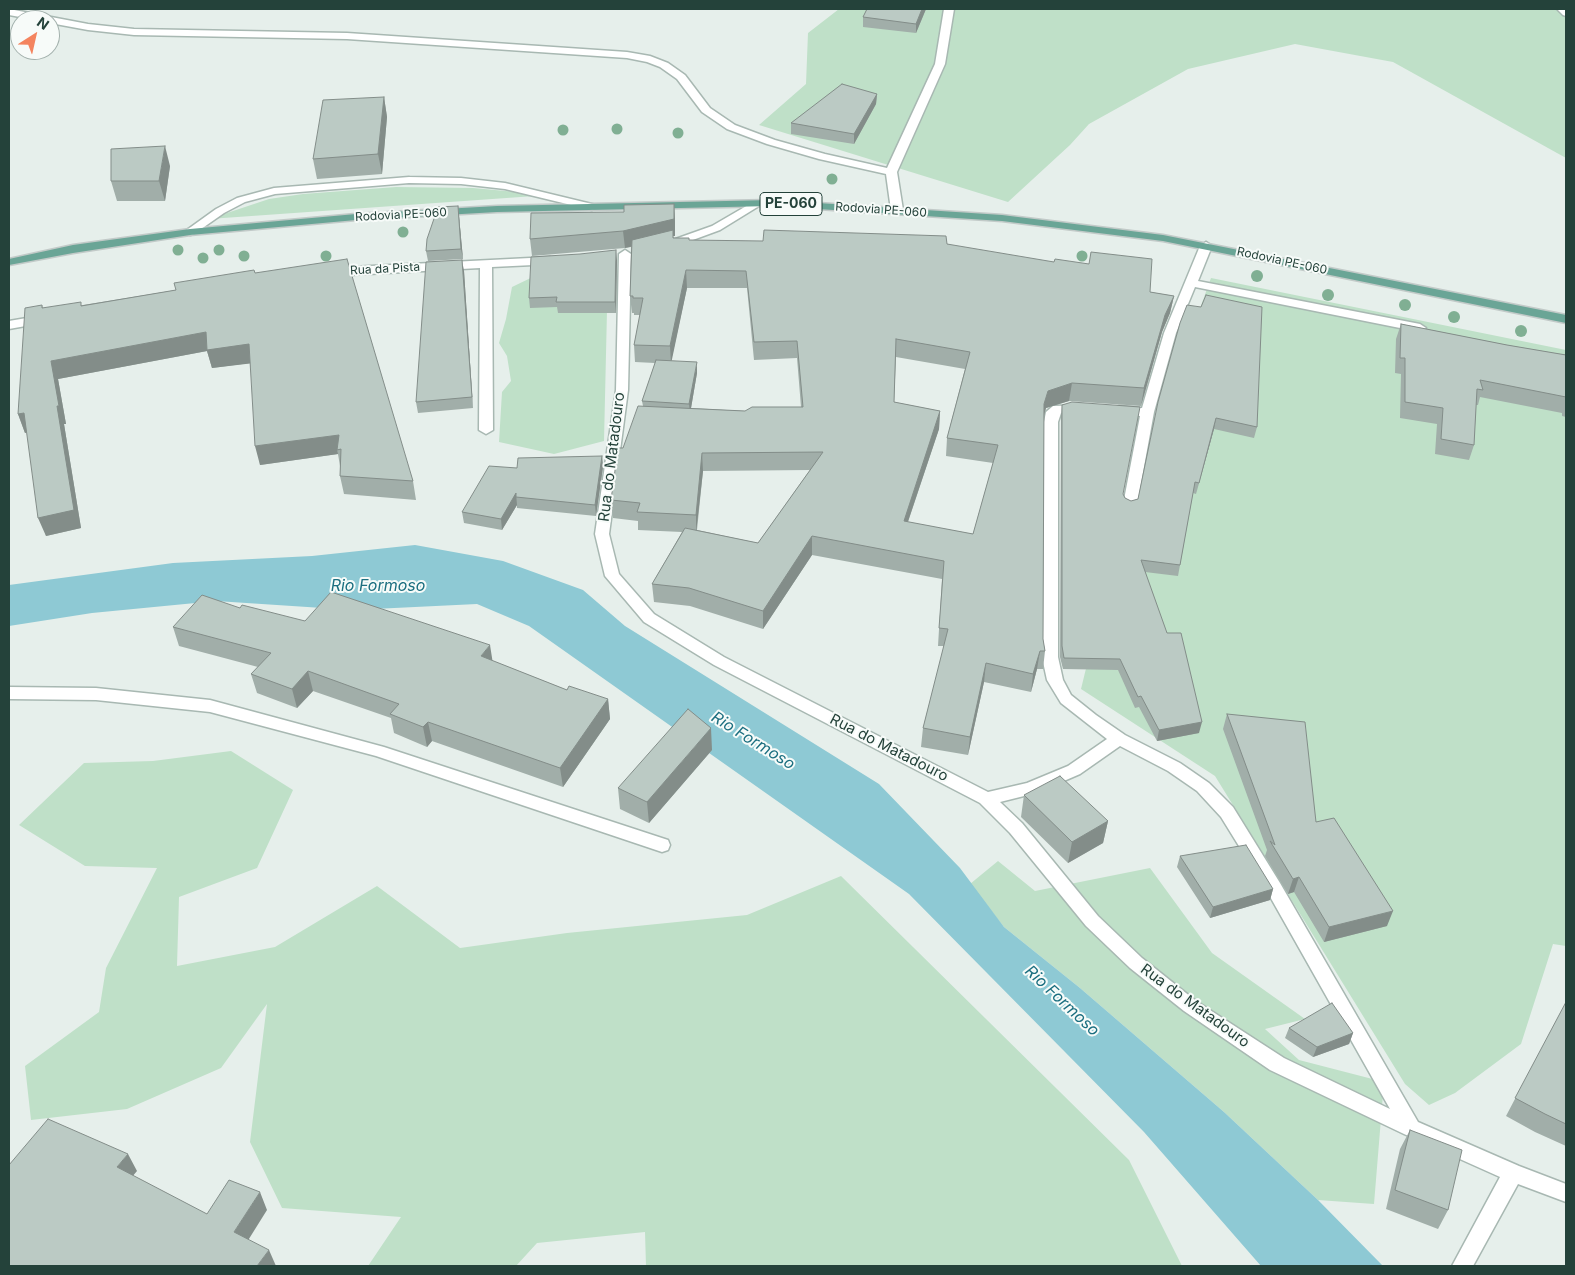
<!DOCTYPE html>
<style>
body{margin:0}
#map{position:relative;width:1575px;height:1275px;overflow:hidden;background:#e6efeb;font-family:Inter,sans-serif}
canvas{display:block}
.frame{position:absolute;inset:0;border:10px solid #24423a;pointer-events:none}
.north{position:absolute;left:10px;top:10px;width:50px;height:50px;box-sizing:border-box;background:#f7fbf9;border:1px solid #a3b1ad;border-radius:50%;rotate:35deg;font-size:14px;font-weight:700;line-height:20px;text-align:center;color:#24423a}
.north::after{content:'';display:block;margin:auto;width:18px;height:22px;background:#f4845f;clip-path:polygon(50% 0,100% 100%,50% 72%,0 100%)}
</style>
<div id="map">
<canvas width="1575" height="1275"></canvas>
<div class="frame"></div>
<div class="north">N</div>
</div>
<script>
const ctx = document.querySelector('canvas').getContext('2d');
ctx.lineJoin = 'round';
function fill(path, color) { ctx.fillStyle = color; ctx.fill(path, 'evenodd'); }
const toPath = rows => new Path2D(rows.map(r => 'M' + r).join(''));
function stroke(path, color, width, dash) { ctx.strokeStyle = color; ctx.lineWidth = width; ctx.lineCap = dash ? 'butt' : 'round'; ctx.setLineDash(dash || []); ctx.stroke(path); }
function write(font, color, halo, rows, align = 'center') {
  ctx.font = font + ' Inter,sans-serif'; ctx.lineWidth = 4; ctx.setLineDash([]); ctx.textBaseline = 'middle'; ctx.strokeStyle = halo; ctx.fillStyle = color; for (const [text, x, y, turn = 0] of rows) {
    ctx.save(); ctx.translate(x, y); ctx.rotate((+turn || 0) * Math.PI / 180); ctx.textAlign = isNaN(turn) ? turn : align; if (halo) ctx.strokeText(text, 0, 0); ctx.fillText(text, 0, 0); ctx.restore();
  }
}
fill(toPath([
 [839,9,1562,9,1566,13,1566,158,1393,62,1295,44,1188,69,1089,124,1070,145,1008,202,759,125,806,84,808,33],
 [396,187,473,188,549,195,209,219,269,199,303,194],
 [608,267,604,441,554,454,499,442,502,392,511,381,507,356,499,343,506,319,512,287,539,274],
 [1211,278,1566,350,1566,946,1553,944,1521,1044,1455,1093,1429,1105,1405,1084,1215,776,1081,689,1120,529],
 [231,751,293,790,257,868,179,897,177,966,275,947,377,886,460,948,567,933,747,915,841,876,1129,1160,1182,1266,646,1266,645,1232,537,1243,516,1266,368,1266,401,1217,282,1208,250,1142,267,1004,221,1068,127,1109,31,1120,25,1066,99,1012,106,968,157,868,85,866,19,825,84,763,153,761],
 [998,861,1035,891,1150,868,1212,953,1305,1019,1265,1029,1299,1060,1384,1082,1374,1204,1318,1200,1224,1112,1080,988,1004,927,970,884]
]), '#bfe0c8');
fill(toPath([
 [415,545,503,561,583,590,625,626,879,784,960,868,1004,927,1080,988,1224,1112,1318,1200,1383,1266,1261,1266,1144,1132,909,894,529,626,477,604,353,610,216,601,92,613,9,626,9,585,173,563,312,556]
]), '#8ec9d4');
const lane = toPath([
 [409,177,461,178,505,183,596,205,598,207,592,210,505,189,461,184,409,183,275,194,245,202,224,213,194,234,190,235,184,232,216,209,237,198,274,188,409,177]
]);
const street = toPath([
 [9,9,88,24,134,29,347,33,627,52,650,56,668,63,685,75,710,108,735,125,775,140,825,154,887,168,935,64,944,9,954,9,945,64,897,172,903,210,897,213,891,210,886,174,819,159,767,144,727,129,702,112,677,79,660,67,647,62,627,58,347,39,134,35,88,30,50,23,50,20,36,20,9,15,9,9],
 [1557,9,1566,9,1566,16,1563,15,1557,9],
 [755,201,759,202,761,204,759,206,720,230,671,248,665,244,667,242,712,226,755,201],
 [1206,242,1212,246,1198,281,1420,324,1426,328,1420,332,1195,287,1176,333,1154,412,1137,505,1135,508,1130,510,1125,508,1123,505,1140,416,1119,414,1112,410,1119,406,1142,408,1164,333,1200,246,1206,242],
 [625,250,631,254,628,390,609,534,619,574,654,614,724,657,988,792,1027,783,1068,766,1107,739,1061,703,1047,680,1042,657,1044,422,1046,412,1053,406,1086,405,1088,408,1086,411,1061,413,1058,422,1058,657,1063,680,1071,695,1096,715,1125,735,1180,763,1209,783,1233,807,1280,883,1418,1122,1519,1166,1566,1184,1566,1202,1518,1184,1473,1266,1452,1266,1500,1177,1404,1134,1270,1070,1184,1011,1130,968,1086,926,1010,833,980,803,714,665,644,622,605,576,595,534,616,390,619,254,625,250],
 [1120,746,1168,771,1197,791,1221,817,1268,893,1390,1109,1284,1058,1196,1001,1142,958,1098,916,1022,823,1000,802,1036,793,1080,774,1120,746],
 [550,257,556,261,554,264,492,267,493,430,486,434,479,430,480,268,331,276,325,272,331,268,550,257],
 [44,315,48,316,50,319,48,322,9,329,9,321,44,315],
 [9,687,96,688,210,700,384,747,668,840,670,845,668,850,662,852,376,756,210,712,96,700,9,699,9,687]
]);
const primary = toPath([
 [772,200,1002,215,1163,235,1566,315,1566,323,1163,241,1002,221,772,206,497,212,356,220,190,235,73,253,9,265,9,259,73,245,190,229,356,214,497,206,772,200]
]);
stroke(lane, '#a8b8b2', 3);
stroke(street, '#a8b8b2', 3);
stroke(primary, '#c2cac8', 3);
fill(lane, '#fff');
fill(street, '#fff');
fill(primary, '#6aa596');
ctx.fillStyle = '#80af93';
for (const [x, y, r] of [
 [617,129,5.5],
 [563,130,5.5],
 [678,133,5.5],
 [832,179,5.5],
 [403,232,5.5],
 [178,250,5.5],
 [219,250,5.5],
 [244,256,5.5],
 [326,256,5.5],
 [1082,256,5.5],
 [203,258,5.5],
 [1257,276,6],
 [1328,295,6],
 [1405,305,6],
 [1454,317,6],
 [1521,331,6]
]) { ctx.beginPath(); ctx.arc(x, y, r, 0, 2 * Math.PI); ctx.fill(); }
fill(toPath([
 [867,9,926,9,916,33,863,27,863,17],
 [877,94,876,104,854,144,791,134,791,123],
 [384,97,387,117,382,174,317,179,313,159],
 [170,166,165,201,117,201,111,181],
 [674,204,675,221,675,236,673,236,674,238,689,240,947,244,1150,292,1174,296,1170,313,1162,332,1141,406,1069,401,1046,408,1044,415,1043,639,1045,651,1043,669,1037,669,1031,692,984,682,968,755,921,747,923,728,944,646,938,646,942,579,812,555,763,629,690,606,654,602,652,584,682,532,638,530,638,521,613,518,611,500,623,448,643,406,642,401,655,363,635,362,634,345,640,315,634,315,634,313,632,313,630,296,631,247,625,248,532,256,530,239,624,212],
 [687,288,747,288,754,360,797,358,801,407,745,411,691,408,697,373,671,361],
 [896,357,965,369,947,438,946,456,993,463,973,534,908,522,939,429,940,411,894,402],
 [810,470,758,543,697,530,703,471],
 [458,206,463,259,428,261,426,251],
 [617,260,616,313,558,313,557,307,530,308,529,298],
 [464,271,473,408,418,413,416,402],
 [255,273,413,481,416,500,344,494,340,476,340,466,338,454,260,465,250,363,212,368,207,351,58,379,66,424,64,424,81,528,46,536,27,432,25,433,18,414,42,305,43,308,83,305,176,290],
 [1201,307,1257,427,1254,438,1214,429,1196,494,1193,493,1178,576,1145,572,1199,733,1157,741,1139,707,1135,708,1118,670,1063,669,1060,657,1061,415,1062,405,1125,498,1131,501,1138,499],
 [1401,324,1507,345,1566,355,1566,417,1562,416,1562,413,1480,397,1478,405,1476,405,1474,445,1469,460,1435,454,1437,424,1400,418,1401,374,1395,373,1396,339],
 [602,456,603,467,596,516,517,508,517,505,502,530,464,523,462,512,517,468],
 [240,608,493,661,567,690,608,699,610,719,563,787,432,741,427,747,394,733,391,718,313,691,297,708,257,693,251,674,258,667,179,646,173,627],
 [1227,714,1316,822,1387,926,1324,942,1294,892,1288,894,1265,856,1267,850,1223,729],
 [712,750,649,823,620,809,618,788],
 [1024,795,1108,821,1103,843,1068,863,1021,817],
 [1180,856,1273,889,1270,900,1210,918,1177,867],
 [1566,1002,1566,1146,1535,1132,1506,1116],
 [1289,1028,1353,1033,1349,1044,1313,1057,1285,1038],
 [1410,1130,1448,1210,1438,1229,1386,1209,1400,1149]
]), '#a1aea9');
fill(toPath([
 [922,9,926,9,916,33,916,24],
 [877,94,876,104,854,144,854,134],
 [384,97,387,117,382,174,378,154],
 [165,146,170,166,165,201,159,181],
 [674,204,675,221,675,236,673,236,674,247,673,237,625,248,623,231],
 [458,206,459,216,463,259,461,249],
 [616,250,617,260,616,313,615,302],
 [462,260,464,271,473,408,472,397],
 [686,270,687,288,671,364,670,346],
 [1174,296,1170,313,1162,332,1141,406,1144,388,1165,315],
 [206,332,249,344,254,363,212,368,207,351,58,379,66,424,64,424,81,528,46,536,38,518,57,406,51,361],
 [697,362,697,373,690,414,689,404],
 [1072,383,1069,401,1046,408,1042,422,1044,404,1048,391],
 [940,411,939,429,902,539,904,521],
 [24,413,31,431,25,433,18,414],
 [1216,418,1214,429,1196,494,1199,483],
 [339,435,341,449,337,450,338,454,260,465,255,446],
 [702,453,703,471,696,533,696,515],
 [602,456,603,467,596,516,595,505],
 [516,493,517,505,502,530,501,519],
 [812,536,812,555,763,629,763,611],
 [490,645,493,664,481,656],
 [1040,651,1037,669,1031,692,1033,674],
 [986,663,984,682,968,755,970,737],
 [308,671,313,691,297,708,292,689],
 [608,699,610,719,563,787,560,768],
 [428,722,432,741,427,747,423,727],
 [1202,722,1199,733,1157,741,1159,730],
 [711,728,712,750,649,823,647,802],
 [1108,821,1103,843,1068,863,1072,842],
 [1299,877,1294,892,1288,894,1293,879],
 [1273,889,1270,900,1210,918,1213,907],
 [1393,911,1387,926,1324,942,1329,927],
 [1353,1033,1349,1044,1313,1057,1317,1047],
 [128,1154,137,1171,126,1184,117,1167],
 [260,1192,267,1210,242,1250,234,1232],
 [269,1250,276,1266,257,1266]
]), '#838d89');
const building = toPath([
 [867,9,922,9,916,24,863,17,867,9],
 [842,84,877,94,854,134,791,123,842,84],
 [384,97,378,154,313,159,323,100,384,97],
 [165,146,159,181,111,181,111,149,165,146],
 [674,204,674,219,623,231,530,239,531,213,624,212,624,205,674,204],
 [458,206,461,249,426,251,427,239,438,207,458,206],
 [673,230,673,238,689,238,689,240,763,241,764,230,946,236,947,244,1054,262,1055,259,1089,264,1091,252,1152,259,1150,292,1174,296,1165,315,1144,388,1072,383,1048,391,1044,404,1043,639,1045,651,1040,651,1033,674,986,663,970,737,923,728,948,629,939,628,944,561,812,536,763,611,689,588,652,584,685,528,758,543,823,452,702,453,696,515,637,512,640,503,611,500,618,448,623,448,638,406,745,411,752,407,803,407,797,341,754,342,746,271,686,270,670,346,634,345,643,298,633,298,633,296,630,296,632,240,673,230],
 [896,339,970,352,947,438,998,445,973,534,904,521,940,411,894,402,896,339],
 [616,250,615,302,556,302,557,297,529,298,531,257,580,254,616,250],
 [347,259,413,481,340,476,341,449,337,450,339,435,255,446,249,344,207,350,206,332,51,361,59,406,57,406,74,510,38,518,24,413,18,414,25,308,42,305,42,308,81,302,81,306,176,290,174,283,254,270,255,273,347,259],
 [462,260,472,397,416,402,426,262,462,260],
 [1206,295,1262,307,1257,427,1216,418,1199,483,1195,482,1180,565,1141,560,1167,633,1181,633,1202,722,1159,730,1141,696,1138,697,1120,659,1064,658,1062,646,1062,405,1072,402,1140,407,1123,494,1125,498,1131,501,1138,499,1158,402,1180,323,1187,305,1201,307,1206,295],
 [1401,324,1507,345,1566,355,1566,397,1480,380,1483,390,1477,389,1474,445,1441,439,1443,408,1405,402,1405,358,1400,358,1401,324],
 [656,360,697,362,689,404,642,401,656,360],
 [602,456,595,505,516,497,516,493,501,519,462,512,489,466,517,468,518,458,602,456],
 [331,592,490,645,481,656,567,690,569,686,608,699,560,768,428,722,423,727,390,714,399,704,308,671,292,689,251,674,271,653,173,627,202,595,240,608,242,605,305,621,331,592],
 [688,709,711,728,647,802,618,788,688,709],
 [1227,714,1305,722,1316,822,1334,818,1393,911,1329,927,1299,877,1293,879,1270,841,1275,845,1227,714],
 [1060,776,1108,821,1072,842,1024,795,1060,776],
 [1246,845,1273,889,1213,907,1180,856,1246,845],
 [1566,1002,1566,1124,1545,1114,1515,1098,1566,1002],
 [1332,1003,1353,1033,1317,1047,1289,1028,1332,1003],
 [48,1119,128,1154,117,1167,207,1214,229,1180,260,1192,234,1232,269,1250,257,1266,11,1266,9,1265,9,1165,48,1119],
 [1410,1130,1462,1150,1448,1210,1395,1190,1410,1130]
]);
fill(building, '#bbcac4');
stroke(building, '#838d89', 1);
write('12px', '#24423a', '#f7fbf9', [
 ["Rodovia PE-060",881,210,4],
 ["Rodovia PE-060",401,215,-3],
 ["Rodovia PE-060",1282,261,12],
 ["Rua da Pista",385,269,-3]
]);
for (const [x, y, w] of [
 [791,204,62]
]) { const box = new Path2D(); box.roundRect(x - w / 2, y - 11.5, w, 23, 4); ctx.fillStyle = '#f7fbf9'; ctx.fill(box); stroke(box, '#24423a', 1); }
write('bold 14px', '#24423a', null, [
 ["PE-060",791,204]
]);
write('15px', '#24423a', '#f7fbf9', [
 ["Rua do Matadouro",612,457,-83],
 ["Rua do Matadouro",889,748,27],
 ["Rua do Matadouro",1195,1006,36]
]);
write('italic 16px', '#1c6f80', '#f7fbf9', [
 ["Rio Formoso",378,586],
 ["Rio Formoso",753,741,32],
 ["Rio Formoso",1062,1001,43]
]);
</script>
